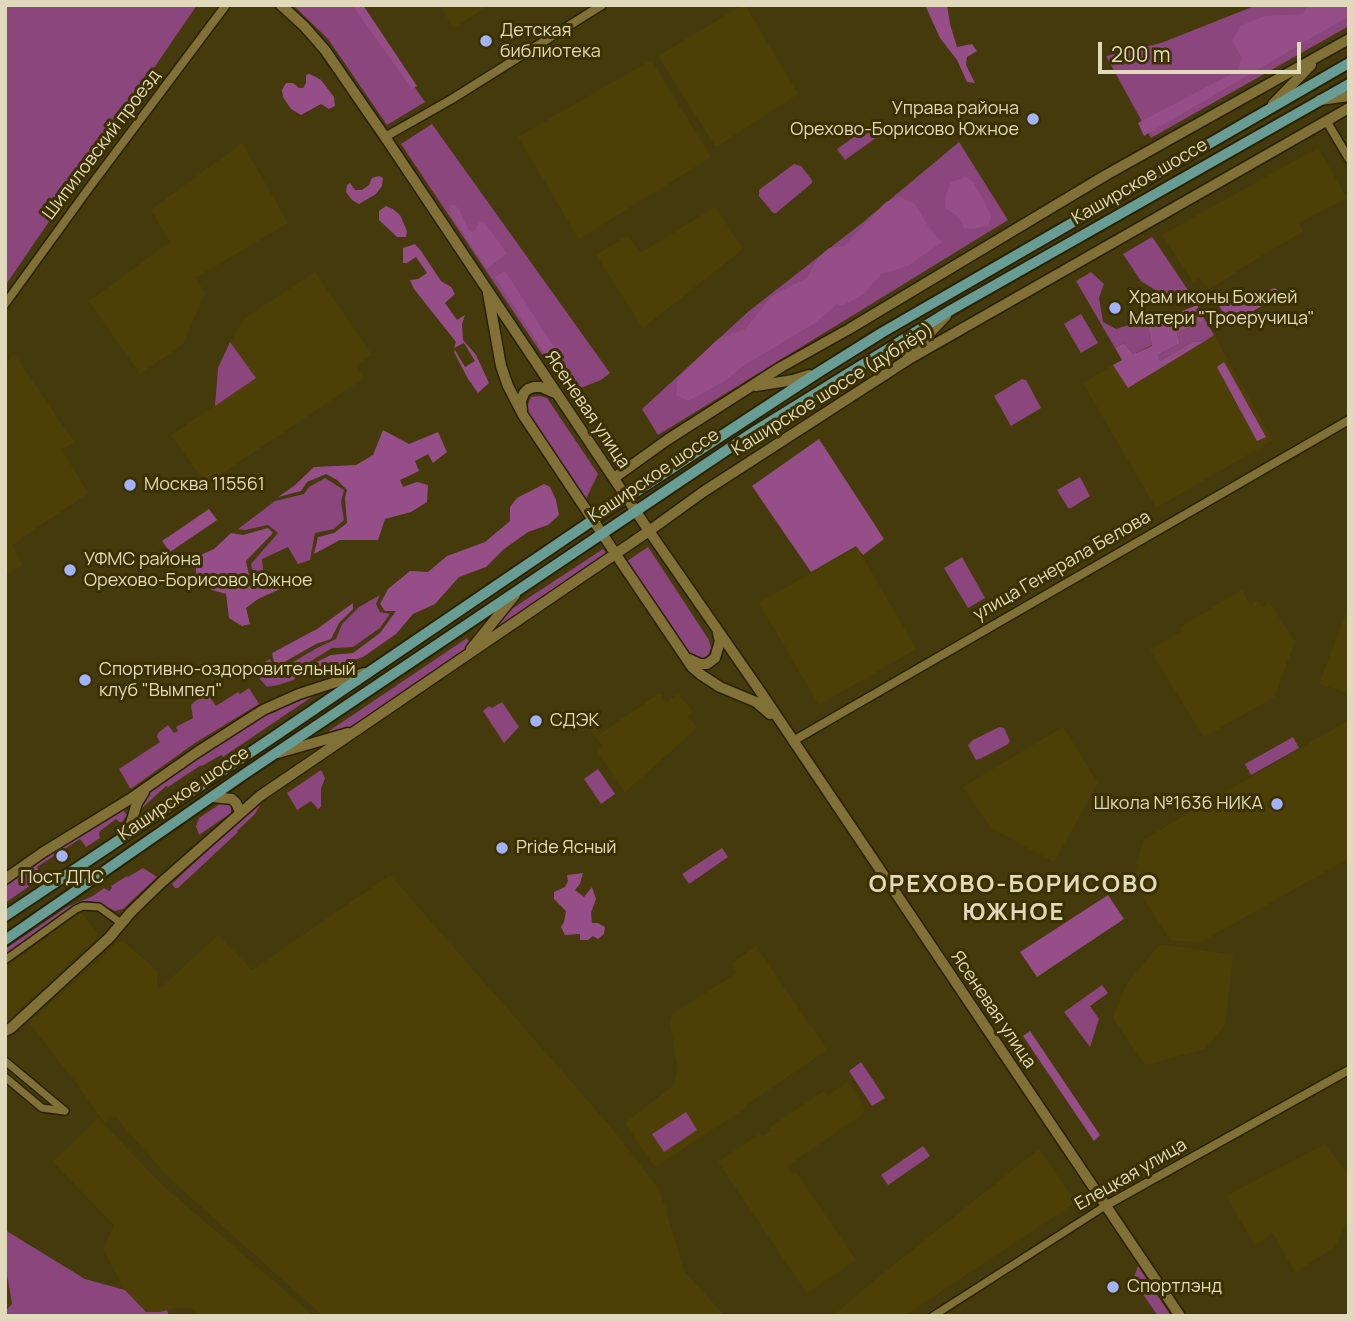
<!DOCTYPE html>
<meta charset="utf-8">
<style>
body{margin:0}
#map{position:relative;width:1354px;height:1321px;overflow:hidden;background:#453a0b;font-family:Manrope,sans-serif}
canvas{display:block}
.frame{position:absolute;inset:0;border:7px solid #e1d9bb;pointer-events:none}
.scale{position:absolute;left:1098px;top:42px;width:203px;height:32px;box-sizing:border-box;border:4px solid #e1d9bb;border-top:0;padding-left:9px;font-size:21px;line-height:24px;white-space:nowrap;color:#e1d9bb;-webkit-text-stroke:5px #3b3000;paint-order:stroke}
</style>
<div id="map">
<canvas width="1354" height="1321"></canvas>
<div class="frame"></div>
<div class="scale">200 m</div>
</div>
<script>
const ctx = document.querySelector('canvas').getContext('2d');
ctx.lineJoin = 'round';
function fill(path, color) { ctx.fillStyle = color; ctx.fill(path, 'evenodd'); }
const toPath = rows => new Path2D(rows.map(r => 'M' + r).join(''));
function stroke(path, color, width, dash) { ctx.strokeStyle = color; ctx.lineWidth = width; ctx.lineCap = dash ? 'butt' : 'round'; ctx.setLineDash(dash || []); ctx.stroke(path); }
function write(font, color, halo, rows, align = 'center') {
  ctx.font = font + ' Manrope,sans-serif'; ctx.lineWidth = 6; ctx.setLineDash([]); ctx.textBaseline = 'middle'; ctx.strokeStyle = halo; ctx.fillStyle = color; for (const [text, x, y, turn = 0] of rows) {
    ctx.save(); ctx.translate(x, y); ctx.rotate((+turn || 0) * Math.PI / 180); ctx.textAlign = isNaN(turn) ? turn : align; if (halo) ctx.strokeText(text, 0, 0); ctx.fillText(text, 0, 0); ctx.restore();
  }
}
fill(toPath([
 [439,5,489,5,454,28],
 [743,5,745,5,798,94,716,147,658,56],
 [651,60,711,157,579,239,518,137],
 [242,143,288,223,195,278,205,293,183,344,140,374,89,301,170,242,151,210],
 [1318,148,1347,198,1299,223,1303,232,1264,254,1209,290,1200,278,1193,282,1162,235],
 [715,207,743,249,643,328,596,255,628,235,641,253],
 [315,272,372,355,356,366,364,378,206,484,171,435,255,378,230,342,245,318],
 [1214,335,1273,440,1156,508,1083,383,1113,365,1129,388],
 [14,354,74,442,62,450,88,493,12,545,22,565,5,576,5,364],
 [857,547,916,649,819,705,759,603],
 [1242,590,1250,605,1257,601,1262,607,1270,603,1295,642,1274,697,1204,737,1150,650,1181,631,1180,627],
 [1349,606,1349,693,1319,684],
 [660,693,666,702,678,694,693,711,688,717,697,728,625,792,597,751,602,746,588,725,592,723,600,734],
 [1349,720,1349,858,1201,942,1170,940,1133,881,1143,840],
 [1063,727,1098,783,1054,862,991,828,963,787],
 [390,875,610,1126,651,1179,660,1192,663,1203,668,1206,666,1211,684,1271,725,1316,323,1316,167,1176,115,1116,104,1124,160,1183,314,1316,202,1316,191,1308,173,1308,160,1312,146,1312,125,1290,103,1249,114,1225,53,1162,98,1118,104,1123,77,1084,29,1023,117,943,123,941,157,971,157,988,162,987,218,935,252,970],
 [81,912,98,934,96,938,5,1023,5,968],
 [1160,944,1233,955,1225,1025,1205,1049,1145,1065,1113,1018,1126,985],
 [756,946,805,1018,804,1020,808,1025,810,1024,827,1050,746,1105,747,1107,655,1167,625,1123,673,1086,678,1070,670,1022,672,1014,737,973,732,963],
 [848,1082,867,1111,787,1166,792,1174,796,1172,856,1260,807,1293,718,1162,760,1134,763,1136,771,1131,769,1128,824,1091,828,1095],
 [1325,1144,1349,1176,1349,1217,1334,1248,1295,1272,1273,1233,1255,1245,1226,1196],
 [1039,1149,1076,1202,904,1316,833,1316,871,1283]
]), '#4d4007');
fill(toPath([
 [5,5,197,5,5,286],
 [293,5,358,5,425,102,387,125,328,39],
 [1257,5,1349,5,1349,26,1151,138,1106,56,1161,43],
 [432,124,610,373,601,380,568,393,401,144],
 [868,127,876,138,845,160,837,149],
 [959,142,1008,220,658,435,642,409,749,311,862,223],
 [794,164,801,166,812,180,812,183,776,213,773,213,759,196,759,190],
 [1152,237,1155,241,1190,293,1171,300,1141,281,1123,254],
 [1091,272,1104,284,1099,298,1103,322,1116,329,1170,312,1172,316,1148,325,1152,345,1133,354,1124,343,1115,348,1076,281],
 [1081,314,1098,343,1081,353,1064,324],
 [1205,320,1214,335,1205,341,1192,342,1160,361,1158,355,1180,343,1177,333],
 [230,342,256,378,215,406,218,368],
 [1022,379,1026,380,1041,408,1011,426,994,396],
 [540,396,547,398,598,474,586,499,529,414,527,407,531,397],
 [1080,477,1090,496,1071,508,1068,508,1057,490],
 [325,478,344,490,341,502,344,520,334,529,315,533,310,560,298,564,288,547,262,559,263,570,254,576,251,564,278,533,268,525,245,530,238,529,275,501,304,494,309,487],
 [648,547,709,640,711,648,708,655,704,658,696,659,689,654,627,561],
 [603,549,606,553,498,627,494,625,507,612],
 [962,557,985,598,968,608,944,568],
 [380,595,376,604,380,612,390,614,380,628,353,647,332,648,300,668,294,680,278,685,267,687,251,669,270,659,272,664,281,669,317,648,336,639,342,624,359,607],
 [467,638,471,645,343,732,331,736,329,731],
 [249,688,259,704,195,743,132,788,130,788,119,769,160,742,157,737,158,733,168,725,174,733,178,731,176,727,193,718,191,705,193,703,207,693,216,706,238,692,240,694],
 [316,694,223,757,221,755,202,766,201,765,168,787,166,786,139,811,142,802,149,793,199,757,271,711],
 [502,702,519,727,504,743,483,711,489,706,492,708],
 [999,727,1004,728,1010,741,1008,744,982,758,976,760,968,745,973,740],
 [1293,737,1299,748,1251,775,1245,764],
 [598,769,615,794,601,804,584,779],
 [321,770,325,778,321,789,321,807,318,809,311,801,297,810,287,793],
 [223,802,228,803,231,806,231,813,199,835,196,826,199,818],
 [257,803,260,805,255,814,237,831,238,832,178,888,175,888,172,884],
 [123,810,127,815,122,822,119,822,116,819,100,831,99,834,100,838,86,847,80,839,37,867,39,872,31,879,34,883,5,903,5,886,38,861],
 [722,848,728,857,689,884,682,874],
 [143,868,157,877,123,909,115,911,96,902,86,901,79,903,5,955,5,949,67,907,93,896,104,888,109,891,112,888,111,886,127,876,128,877],
 [1102,985,1108,993,1090,1006,1099,1019,1090,1047,1064,1012],
 [861,1062,885,1098,872,1106,849,1071],
 [686,1112,697,1130,664,1152,652,1134],
 [923,1146,930,1156,888,1185,881,1175],
 [5,1230,85,1279,125,1290,146,1312,160,1312,167,1310,169,1316,5,1316,5,1311,12,1304,5,1263],
 [1138,1266,1171,1316,1158,1316,1133,1280]
]), '#8b467e');
fill(toPath([
 [352,5,363,5,417,86,412,89],
 [925,5,947,5,950,24,957,47,972,44,977,51,967,57,966,65,975,83,967,82,957,60,940,38],
 [1308,5,1349,5,1349,16,1144,136,1138,123,1237,71,1242,58,1232,41,1240,26,1265,16,1303,14],
 [309,74,314,76,321,80,334,97,335,106,329,109,321,104,301,115,291,109,283,97,282,90,286,83,293,83,299,88,303,88,306,83,306,75],
 [379,176,383,178,382,186,376,194,359,204,352,200,346,192,347,185,350,183,355,190,362,190,369,185,372,178],
 [966,177,973,182,982,197,991,216,989,225,974,229,964,228,962,222,956,215,945,208,946,194,951,182],
 [899,197,915,204,928,226,942,242,908,266,881,274,864,294,842,306,837,304,815,323,745,365,723,382,688,401,676,395,677,379,718,339,745,329,773,295,807,278,818,258,829,248,844,246,886,202],
 [451,205,454,205,459,209,468,229,472,232,475,230,480,221,484,222,507,253,487,269,452,217,449,208],
 [386,206,393,209,400,215,407,231,406,237,397,237,379,220,379,211],
 [415,244,421,251,441,281,451,287,455,294,445,303,457,320,465,315,462,324,463,340,476,355,489,383,478,393,468,379,454,352,455,350,465,367,475,361,464,343,454,348,456,342,414,289,410,280,418,279,427,273,416,257,407,263,403,263,403,248],
 [505,271,560,356,550,362,495,277],
 [1275,288,1282,294,1231,324,1217,303,1240,299],
 [1197,305,1205,320,1177,333,1180,343,1158,355,1160,361,1192,342,1205,341,1128,388,1113,365,1122,360,1115,348,1124,343,1133,354,1152,346,1148,325],
 [1224,362,1266,437,1257,441,1217,367],
 [383,430,409,444,438,432,447,452,433,463,428,454,415,461,419,471,400,480,403,487,417,482,428,485,427,502,411,512,385,519,378,540,340,540,314,554,318,537,334,533,347,523,345,498,347,490,337,480,326,474,307,482,301,491,278,497,294,486,314,467,356,465,373,455],
 [819,439,884,539,863,555,856,546,811,572,752,486],
 [544,484,550,487,556,500,559,515,548,525,528,532,504,549,486,567,459,577,435,604,413,614,396,634,363,657,301,677,304,668,331,655,353,653,380,633,396,611,385,611,380,604,388,589,410,571,428,572,447,556,485,542,510,521,510,507,517,498],
 [209,509,217,520,170,552,162,541],
 [268,528,273,533,246,561,250,580,278,579,280,589,258,599,246,608,250,624,242,626,229,618,226,594,212,590,196,574,196,557,214,549,231,533,243,535],
 [353,603,353,609,339,623,331,639,316,644,281,664,274,662,272,653,317,629],
 [583,873,580,884,575,890,584,897,592,887,596,899,591,913,592,923,598,923,605,927,604,934,598,939,593,936,588,940,580,940,580,934,565,935,561,927,564,922,566,911,554,899,554,892,565,887,568,881,567,875],
 [1108,895,1124,919,1037,977,1020,952],
 [1030,1031,1100,1135,1094,1141,1023,1036]
]), '#954e87');
const minor = toPath([
 [5,960,76,909,83,906,99,907,121,923],
 [5,1061,65,1111],
 [5,1077,42,1108,64,1111],
 [933,1316,1105,1206]
]);
const tertiary = toPath([
 [1327,122,1349,159],
 [385,137,452,99,602,5],
 [5,304,89,188,226,5],
 [793,741,1349,420],
 [1105,1206,1349,1070]
]);
const secondary = toPath([
 [281,5,304,26,325,50,385,137,649,531,762,694,1180,1316],
 [1320,100,1349,96],
 [1273,104,1311,65],
 [488,293,501,366,508,386,523,415,621,562,692,667,700,674,720,687,756,702,770,714],
 [908,356,946,316],
 [756,386,793,380,809,375],
 [522,411,521,401,524,393,528,389,534,387,541,387,557,394],
 [614,478,667,440,781,367,849,329,1106,175,1349,39],
 [471,649,515,595],
 [689,659,700,664,707,664,715,658,720,641,718,633],
 [278,753,348,733],
 [213,797,232,799,236,803,240,812],
 [123,834,131,823,137,803,144,792],
 [5,879,42,853,130,799,196,753,263,710,299,694,364,673],
 [5,1031,11,1028,109,938,131,912,162,882,260,796,649,531,703,492,909,359,1349,108]
]);
const primary = toPath([
 [5,916,269,740,593,520,819,372,883,332,1349,63],
 [5,940,246,773,755,431,951,310,1349,84]
]);
stroke(minor, '#292102', 10);
stroke(tertiary, '#292102', 11);
stroke(secondary, '#292102', 13);
stroke(primary, '#292102', 14);
stroke(minor, '#817136', 7);
stroke(tertiary, '#817136', 8);
stroke(secondary, '#817136', 10);
stroke(primary, '#679d94', 10);
for (const [x, y, r, color] of [
 [486,41,7,"#a3b2fd"],
 [1033,119,7,"#a3b2fd"],
 [1115,308,7,"#a3b2fd"],
 [130,485,7,"#a3b2fd"],
 [70,570,7,"#a3b2fd"],
 [85,680,7,"#a3b2fd"],
 [536,721,7,"#a3b2fd"],
 [1277,804,7,"#a3b2fd"],
 [502,848,7,"#a3b2fd"],
 [62,856,7,"#a3b2fd"],
 [1113,1287,7,"#a3b2fd"]
]) { const dot = new Path2D(); dot.arc(x, y, r, 0, 2 * Math.PI); ctx.fillStyle = color; ctx.fill(dot); stroke(dot, '#3b3000', 2.5); }
write('18px', '#e1d9bb', '#3b3000', [
 ["Детская",500,31],
 ["библиотека",500,52],
 ["Управа района",1019,109,"right"],
 ["Орехово-Борисово Южное",1019,130,"right"],
 ["Храм иконы Божией",1129,298],
 ["Матери \"Троeручица\"",1129,319],
 ["Москва 115561",144,485],
 ["УФМС района",84,560],
 ["Орехово-Борисово Южное",84,581],
 ["Спортивно-оздоровительный",99,670],
 ["клуб \"Вымпел\"",99,691],
 ["СДЭК",550,721],
 ["Школа №1636 НИКА",1263,804,"right"],
 ["Pride Ясный",516,848],
 ["Пост ДПС",62,878,"center"],
 ["Спортлэнд",1127,1287]
], 'left');
write('18px', '#e1d9bb', '#3b3000', [
 ["Шипиловский проезд",102,145,-53],
 ["Каширское шоссе",1140,182,-30],
 ["Каширское шоссе (дублёр)",833,390,-32],
 ["Ясеневая улица",587,410,56],
 ["Каширское шоссе",654,476,-34],
 ["улица Генерала Белова",1062,566,-30],
 ["Каширское шоссе",184,794,-34],
 ["Ясеневая улица",993,1010,56],
 ["Елецкая улица",1131,1175,-30]
]);
ctx.letterSpacing = '2px';
write('bold 24px', '#e1d9bb', '#3b3000', [
 ["ОРЕХОВО-БОРИСОВО",1014,885],
 ["ЮЖНОЕ",1014,913]
]);
ctx.letterSpacing = '0px';
</script>
